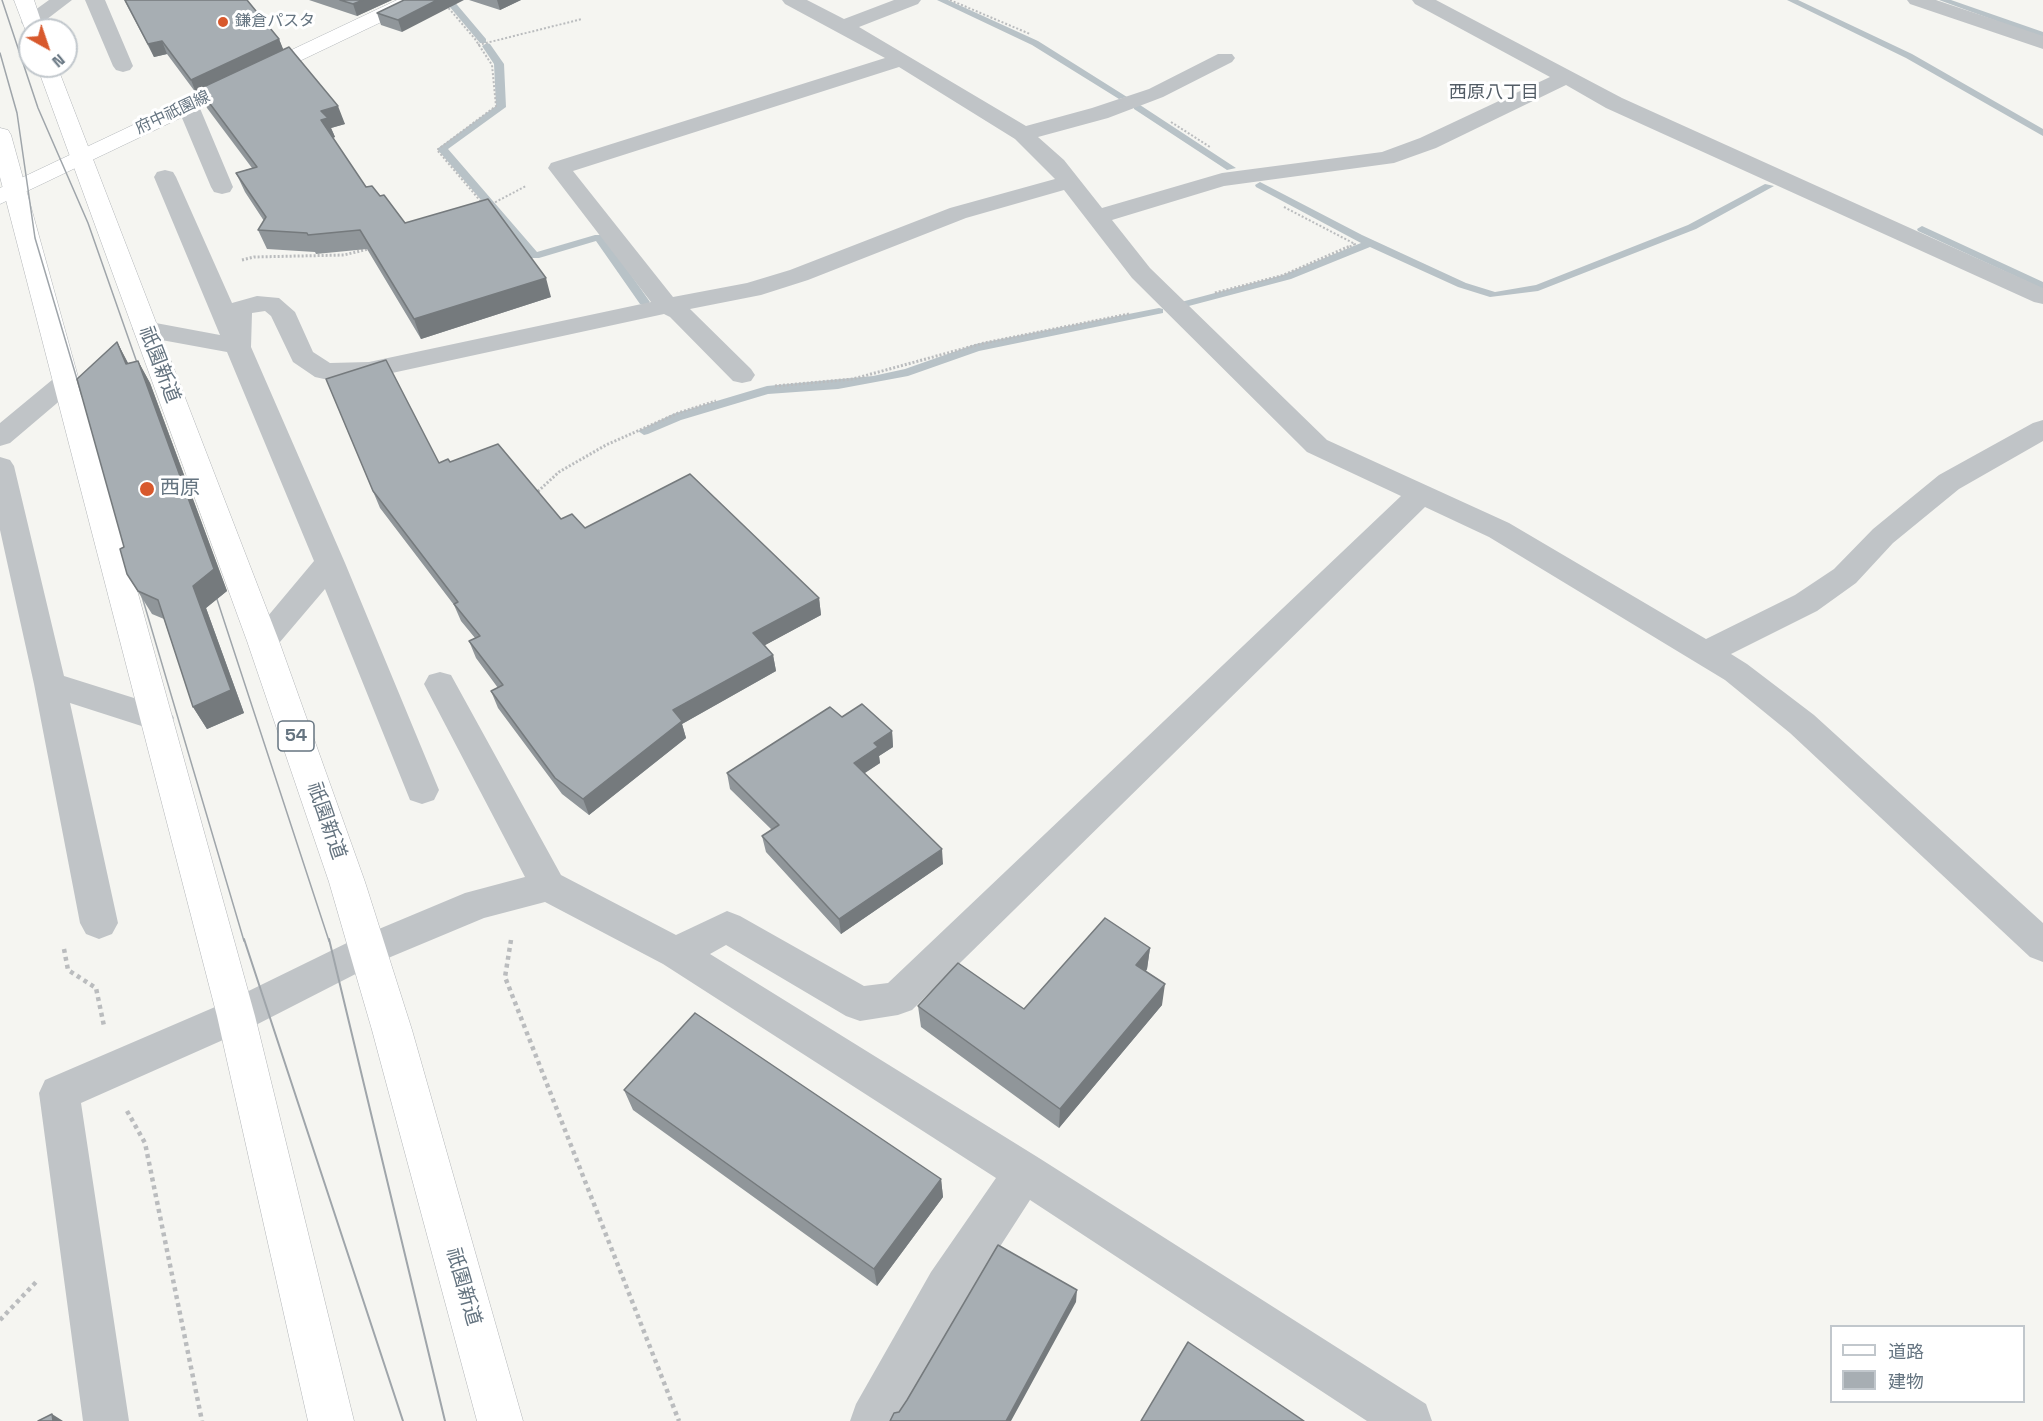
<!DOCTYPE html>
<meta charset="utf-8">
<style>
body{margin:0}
#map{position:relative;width:2043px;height:1421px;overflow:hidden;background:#f5f5f1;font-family:"Space Grotesk","Noto Sans JP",sans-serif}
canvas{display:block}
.legend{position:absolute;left:1830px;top:1325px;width:195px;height:78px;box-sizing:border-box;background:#fff;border:2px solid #c1c7cc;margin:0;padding:8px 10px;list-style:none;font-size:18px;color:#657480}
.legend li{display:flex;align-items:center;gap:12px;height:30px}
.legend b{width:30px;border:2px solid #c1c7cc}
.north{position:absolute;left:18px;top:18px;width:60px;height:60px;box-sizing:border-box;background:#fff;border:2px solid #c1c7cc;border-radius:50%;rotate:140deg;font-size:16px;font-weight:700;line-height:24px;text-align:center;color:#657480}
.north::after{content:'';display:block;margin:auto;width:21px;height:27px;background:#d8592d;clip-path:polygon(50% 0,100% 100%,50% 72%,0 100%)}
</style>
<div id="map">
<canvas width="2043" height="1421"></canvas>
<ul class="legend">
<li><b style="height:8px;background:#fff"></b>道路</li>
<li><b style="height:16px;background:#a7aeb3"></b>建物</li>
</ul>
<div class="north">N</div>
</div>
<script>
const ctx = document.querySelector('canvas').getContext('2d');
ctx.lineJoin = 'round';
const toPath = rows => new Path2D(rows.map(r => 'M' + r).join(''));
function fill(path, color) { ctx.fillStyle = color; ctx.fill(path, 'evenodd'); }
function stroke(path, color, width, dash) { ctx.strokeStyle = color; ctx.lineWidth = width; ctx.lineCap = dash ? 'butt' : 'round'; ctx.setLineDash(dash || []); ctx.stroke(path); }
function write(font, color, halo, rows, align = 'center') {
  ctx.font = font + ' "Space Grotesk","Noto Sans JP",sans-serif'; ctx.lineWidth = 6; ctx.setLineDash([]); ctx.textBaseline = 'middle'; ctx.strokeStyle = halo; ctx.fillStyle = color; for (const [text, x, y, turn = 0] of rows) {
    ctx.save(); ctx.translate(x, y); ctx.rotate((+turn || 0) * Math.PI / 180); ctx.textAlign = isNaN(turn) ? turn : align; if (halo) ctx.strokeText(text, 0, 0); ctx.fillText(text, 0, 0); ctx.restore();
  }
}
fill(toPath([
 [444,0,453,0,486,39,486,43,480,43,444,0],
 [937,0,948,0,1038,41,1127,97,1119,99,1032,45,937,0],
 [1787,0,1798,0,1912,54,2043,129,2043,136,1906,58,1787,0],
 [1939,0,1951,0,2043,32,2043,38,1939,0],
 [487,43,490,44,504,64,506,107,448,149,537,252,595,235,603,235,650,302,648,304,640,304,596,241,539,258,531,258,437,149,496,106,494,64,482,46,487,43],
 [1134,105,1140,105,1236,168,1227,170,1134,109,1134,105],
 [1260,182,1362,235,1466,283,1495,292,1536,285,1688,225,1765,184,1774,186,1696,229,1538,291,1490,297,1458,287,1370,247,1291,279,1185,307,1181,306,1181,302,1283,275,1361,243,1256,187,1255,185,1260,182],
 [1922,226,2043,282,2043,289,1918,231,1917,229,1922,226],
 [1159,308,1163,309,1163,313,979,351,908,376,838,389,768,394,681,420,648,434,644,435,638,431,673,414,767,386,873,376,905,369,976,344,1159,308]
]), '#b8c2c7');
const major = toPath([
 [397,0,422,0,419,4,0,204,0,188,397,0]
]);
const highway = toPath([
 [14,0,34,0,44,30,30,30,30,35,27,34,14,0],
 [37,66,57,66,279,641,365,882,412,1030,523,1421,477,1421,372,1030,329,882,247,641,37,66],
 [0,128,8,130,11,135,255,1016,354,1421,308,1421,217,1016,0,177,0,128]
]);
stroke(major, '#b3b7ba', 1);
stroke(highway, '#b3b6b9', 1);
stroke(toPath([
 [950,0,1030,34],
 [446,5,475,39,492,65,496,106,437,150,483,204],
 [478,45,582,19],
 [1171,122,1210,147],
 [488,206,526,186],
 [1284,207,1355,244,1347,248]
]), '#babcbe', 2, [2, 2]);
stroke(toPath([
 [242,260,254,257,344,255,368,249],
 [1215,293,1284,275,1350,246],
 [775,386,853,379,984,343,1129,314],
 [535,494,559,472,606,445,678,413,716,401]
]), '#babcbe', 3, [2, 2]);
stroke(toPath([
 [511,940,505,977,679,1421],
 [64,949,68,970,96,988,104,1026],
 [127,1111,145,1143,202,1421],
 [0,1320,37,1281]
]), '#babcbe', 4.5, [4, 4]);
fill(toPath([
 [49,0,72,0,38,26,24,26,21,22,24,18,49,0],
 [85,0,105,0,133,66,130,70,123,72,116,70,113,66,85,0],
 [782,0,807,0,844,19,894,0,921,0,918,4,859,27,1026,126,1092,108,1149,89,1218,54,1232,54,1235,58,1232,62,1163,97,1108,118,1038,137,1064,160,1102,208,1222,173,1382,152,1420,138,1550,77,1415,4,1412,0,1436,0,1622,98,2043,288,2043,304,2034,302,1606,108,1566,85,1436,148,1394,163,1224,186,1112,220,1150,268,1327,440,1509,523,1706,639,1795,595,1834,569,1873,529,1939,475,2033,423,2043,420,2043,441,1959,489,1893,543,1856,583,1817,611,1731,654,1747,664,1814,715,2043,923,2043,962,2030,957,1790,733,1725,680,1489,537,1425,507,912,1010,898,1015,860,1021,846,1016,726,945,710,954,1039,1158,1426,1404,1432,1421,1367,1421,1030,1200,963,1304,899,1421,850,1421,856,1404,931,1272,996,1178,663,964,545,902,484,918,381,961,250,1028,81,1103,129,1421,83,1421,39,1093,45,1080,222,1004,355,939,465,893,525,877,424,684,429,675,440,672,451,675,561,875,676,935,727,911,740,916,864,986,888,983,1401,496,1307,452,1132,278,1064,190,966,218,808,280,761,295,690,309,751,369,755,375,751,381,742,383,733,381,670,317,664,314,369,378,324,379,315,377,293,362,271,316,265,311,252,313,251,347,345,563,439,790,434,800,422,804,410,800,325,589,274,649,263,652,252,649,247,641,314,561,227,352,145,337,136,334,132,329,136,324,145,321,220,335,154,177,157,172,165,170,173,172,176,177,232,303,257,296,279,298,295,312,313,352,330,363,369,362,651,302,548,168,551,163,885,58,785,4,782,0],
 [899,67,1015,139,1055,179,950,208,790,270,747,283,673,297,573,171,899,67],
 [1907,0,1936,0,2043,36,2043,49,1910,4,1907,0],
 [188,100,196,101,199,106,233,187,230,192,222,194,214,192,211,187,177,106,180,101,188,100],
 [67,373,76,375,80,381,76,387,10,443,0,446,0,423,58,375,67,373],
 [0,457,10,460,14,466,64,676,169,709,174,718,169,727,157,731,70,703,118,923,112,934,99,939,86,934,80,923,34,684,0,530,0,457]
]), '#c0c4c7');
fill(major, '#fff');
fill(highway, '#fff');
stroke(toPath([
 [2,0,38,108,88,223,142,377],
 [0,53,17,113,35,238,82,396],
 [138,583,244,941],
 [212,584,329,941]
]), '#9fa5aa', 1.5);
stroke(toPath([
 [244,939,403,1421],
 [329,939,445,1421]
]), '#9fa5aa', 2);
fill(toPath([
 [124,0,247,0,279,39,283,50,345,124,331,128,335,137,333,138,366,187,380,196,405,223,551,297,421,339,367,249,316,254,315,252,267,249,258,230,264,221,245,192,236,173,252,168,207,108,200,91,196,93,167,54,154,57],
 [309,0,392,0,357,16],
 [404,0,402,32,381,25,377,13],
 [469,0,521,0,500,10],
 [117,342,128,363,138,361,150,383,227,591,206,608,244,713,207,729,193,707,164,619,152,614,127,574,124,547],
 [326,379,439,463,450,462,561,519,585,528,819,598,821,615,765,645,773,655,776,671,682,724,686,738,589,815,562,794,498,708,491,691,498,688,476,658,469,641,475,638,461,621,454,605,380,508],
 [842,717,892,731,893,747,879,756,880,763,864,773,943,864,841,934,766,852,762,836,772,830,730,789,727,773],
 [1150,948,1147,969,1146,971,1162,1005,1059,1128,921,1027,918,1006,1024,1009],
 [624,1090,941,1179,943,1197,877,1286,633,1110]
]), '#90969a');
fill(toPath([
 [363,0,392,0,357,16,353,4],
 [437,0,464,0,402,32,398,20],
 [497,0,521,0,500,10],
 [279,39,284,51,196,93,191,80],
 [162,41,167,54,154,57,148,44],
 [338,106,345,124,331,128,335,137,328,139,321,120,321,111],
 [546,278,551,297,421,339,414,319],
 [117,342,129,365,126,364],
 [138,361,150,383,227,591,206,608,244,713,207,729,193,707],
 [819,598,821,615,756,650,753,633],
 [773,655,776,671,682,724,686,738,589,815,583,799,673,710],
 [892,731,893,747,879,756,880,763,856,779,854,763,874,743],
 [942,849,943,864,841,934,839,919],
 [1150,948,1147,969,1134,987,1136,965],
 [1165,984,1162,1005,1059,1128,1060,1109],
 [941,1179,943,1197,877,1286,874,1269],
 [1077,1290,1076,1302,1011,1421,1006,1421],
 [52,1414,63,1421,53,1421]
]), '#757a7d');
const building = toPath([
 [125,0,247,0,279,39,191,80,162,41,148,44,125,0],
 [340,0,363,0,353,4,340,0],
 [404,0,437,0,398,20,377,13,404,0],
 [289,47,338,106,321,111,328,118,321,120,366,187,372,186,380,196,384,195,405,223,488,199,546,278,414,319,360,230,308,235,307,233,258,230,266,217,236,173,257,167,199,89,289,47],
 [117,342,126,364,138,361,214,569,193,586,231,690,193,707,158,600,138,591,127,574,120,549,124,547,77,379,117,342],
 [386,360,439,463,448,459,450,462,498,444,561,519,572,514,585,528,690,474,819,598,753,633,773,655,673,710,682,721,583,799,555,778,491,691,503,685,469,641,480,636,454,604,458,602,373,491,326,379,386,360],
 [862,704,892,731,874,743,878,747,854,763,942,849,839,919,762,836,779,825,727,773,830,707,842,717,862,704],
 [1105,918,1150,948,1136,965,1165,984,1060,1109,918,1006,958,963,1024,1009,1105,918],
 [695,1013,941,1179,874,1269,624,1090,695,1013],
 [998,1245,1077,1290,1006,1421,890,1421,894,1413,899,1412,907,1400,998,1245],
 [1188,1342,1304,1421,1141,1421,1188,1342],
 [52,1414,53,1421,38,1421,52,1414]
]);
fill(building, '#a7aeb3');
stroke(building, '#757a7d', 1.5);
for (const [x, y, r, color] of [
 [223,22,6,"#d8592d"],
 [147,489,8,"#d8592d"]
]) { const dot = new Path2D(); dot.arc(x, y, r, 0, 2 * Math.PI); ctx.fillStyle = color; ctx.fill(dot); stroke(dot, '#fff', 2); }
write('16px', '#657480', '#fff', [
 ["鎌倉パスタ",235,22]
], 'left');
write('16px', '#657480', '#fff', [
 ["府中祇園線",173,113,-25]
]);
write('18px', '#535d66', '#fff', [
 ["西原八丁目",1494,93]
]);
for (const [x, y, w] of [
 [296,736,36]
]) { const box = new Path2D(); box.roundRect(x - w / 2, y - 15, w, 30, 4.5); ctx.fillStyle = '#fff'; ctx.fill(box); stroke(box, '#657480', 1.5); }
write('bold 18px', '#657480', null, [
 ["54",296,736]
]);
write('20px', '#657480', '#fff', [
 ["祇園新道",159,365,69],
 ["祇園新道",326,821,71],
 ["祇園新道",463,1287,74]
]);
write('20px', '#657480', '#fff', [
 ["西原",160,489]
], 'left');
</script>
